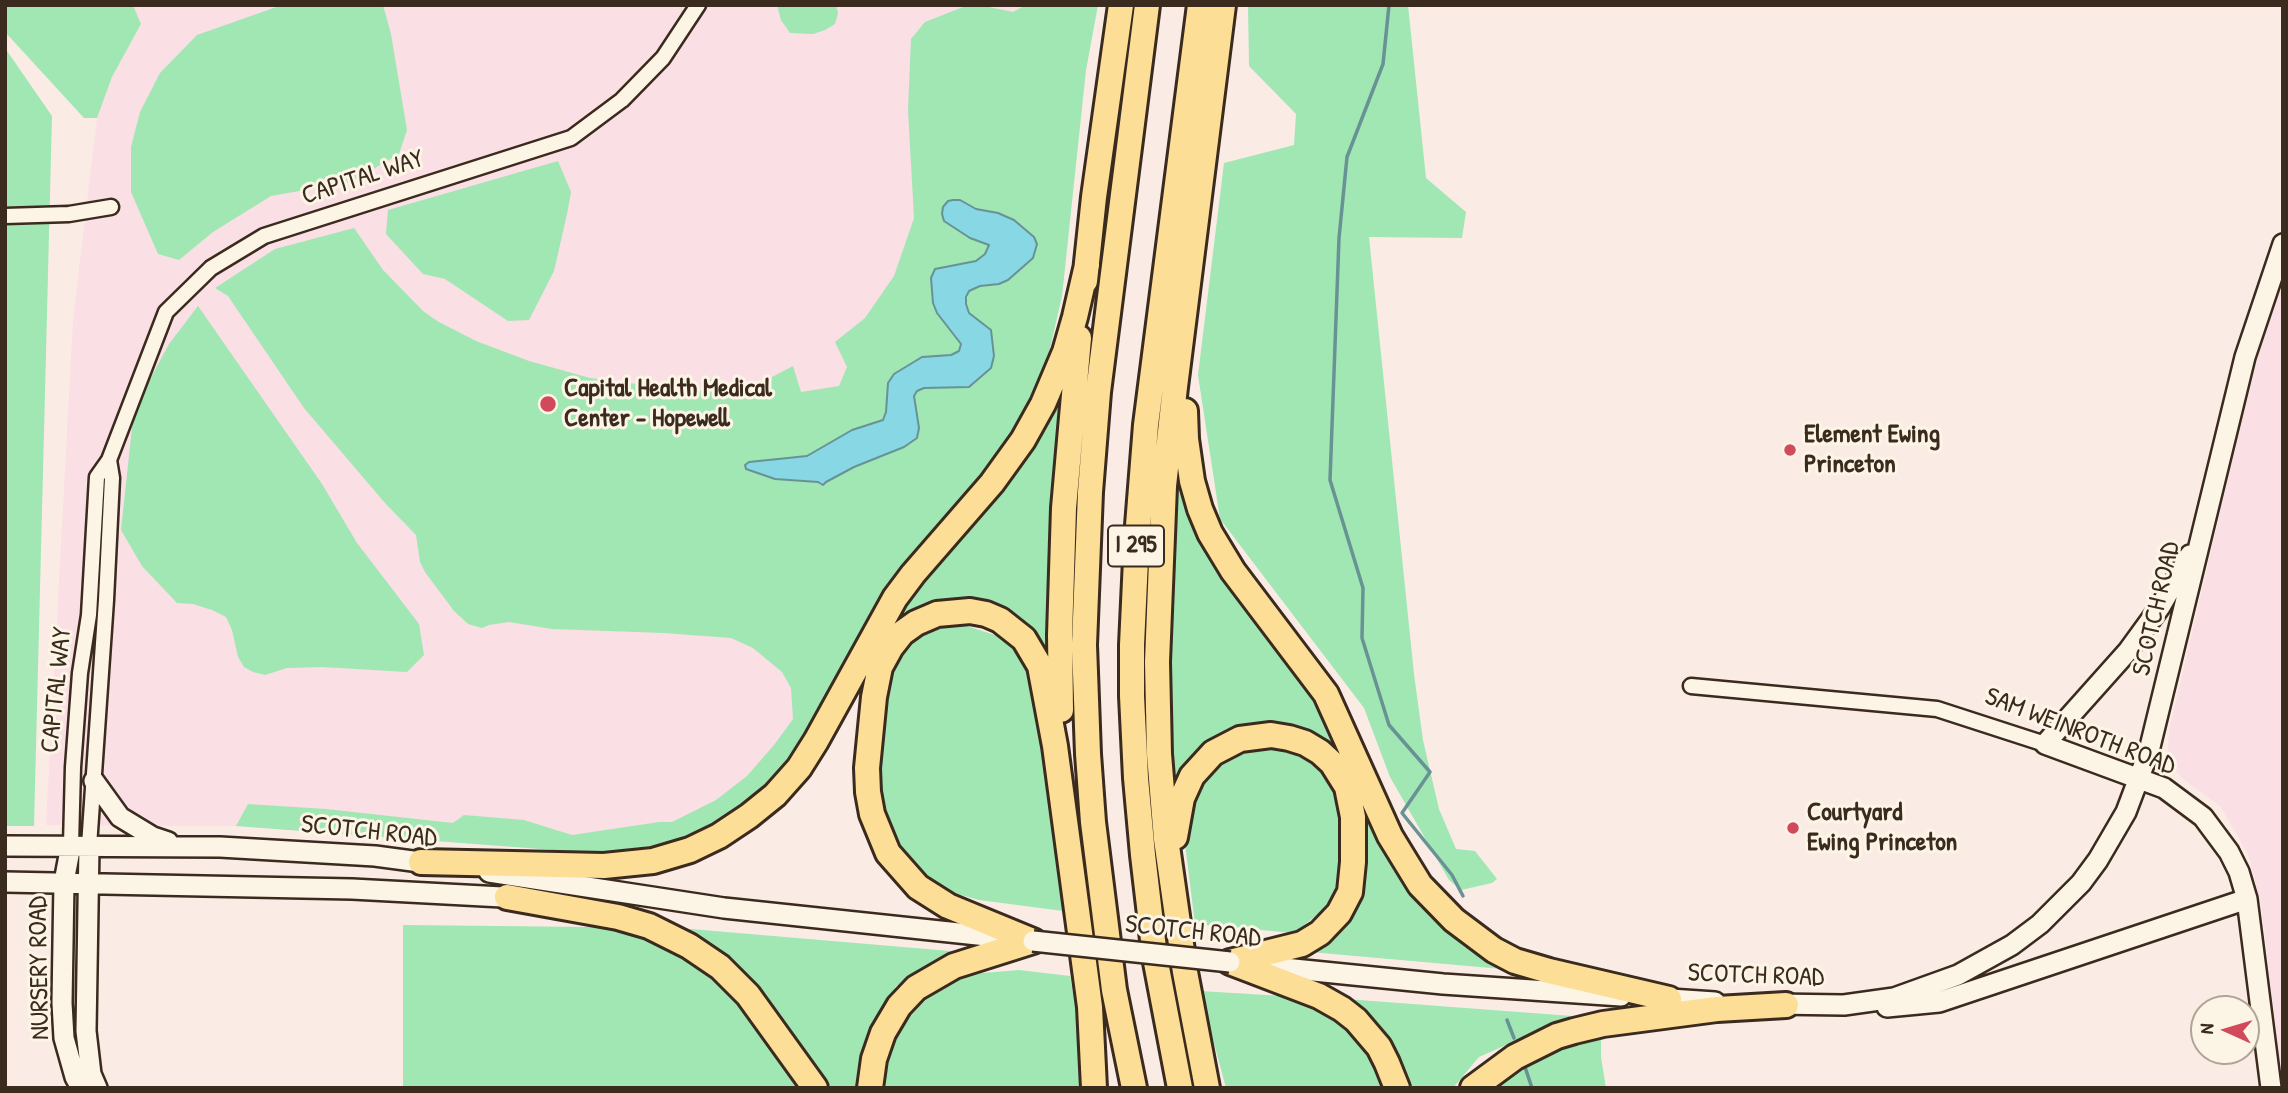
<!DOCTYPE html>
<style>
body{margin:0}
#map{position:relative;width:2288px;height:1093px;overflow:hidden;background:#fbebe5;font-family:"Patrick Hand",sans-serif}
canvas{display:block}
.frame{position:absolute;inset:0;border:7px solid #3b2a1e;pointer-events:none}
.north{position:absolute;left:2190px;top:995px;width:70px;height:70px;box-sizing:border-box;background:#fcf5e5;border:2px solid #afa495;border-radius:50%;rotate:274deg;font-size:19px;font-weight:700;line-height:28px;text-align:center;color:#3b2a1e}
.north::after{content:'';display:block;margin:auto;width:24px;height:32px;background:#d1495b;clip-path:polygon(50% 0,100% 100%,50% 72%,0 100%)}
</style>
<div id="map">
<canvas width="2288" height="1093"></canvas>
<div class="frame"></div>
<div class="north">N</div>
</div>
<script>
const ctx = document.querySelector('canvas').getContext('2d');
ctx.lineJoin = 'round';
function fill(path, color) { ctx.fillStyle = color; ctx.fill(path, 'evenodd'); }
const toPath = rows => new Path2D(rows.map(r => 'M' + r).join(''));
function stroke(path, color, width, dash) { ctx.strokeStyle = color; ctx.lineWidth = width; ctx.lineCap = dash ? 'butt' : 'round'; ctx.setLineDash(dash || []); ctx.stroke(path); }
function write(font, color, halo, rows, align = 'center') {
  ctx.font = font + ' "Patrick Hand",sans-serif'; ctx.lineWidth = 6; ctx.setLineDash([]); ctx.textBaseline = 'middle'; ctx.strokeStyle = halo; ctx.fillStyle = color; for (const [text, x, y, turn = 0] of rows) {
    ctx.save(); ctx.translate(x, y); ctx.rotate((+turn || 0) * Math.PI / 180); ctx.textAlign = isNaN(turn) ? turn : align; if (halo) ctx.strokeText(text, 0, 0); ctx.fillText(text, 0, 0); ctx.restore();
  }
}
fill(toPath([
 [133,5,1098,5,1086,70,1062,296,950,509,877,600,840,677,801,745,660,845,594,853,236,826,46,825,73,320,97,118,112,77,141,24],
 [2283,275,2283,1088,2261,905,2248,854,2220,806,2183,779,2167,760,2169,731,2237,440,2267,321]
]), '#fadfe4');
fill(toPath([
 [5,5,133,5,141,24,112,77,97,118,84,118,5,32],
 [282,5,383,5,391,34,407,130,399,154,351,182,271,196,213,232,179,260,158,254,131,192,131,147,140,112,160,73,197,35],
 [777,5,836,5,838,13,835,24,825,30,813,34,790,33,781,20],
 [968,5,979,5,1013,12,1026,5,1098,5,1086,70,1062,296,1046,366,1008,442,926,537,877,600,840,677,801,745,760,795,717,824,660,845,594,853,236,826,248,804,326,809,453,823,464,815,524,820,572,835,659,822,672,822,716,800,747,776,774,745,793,719,791,688,782,672,753,648,731,638,664,633,552,629,509,622,489,625,482,628,468,624,454,611,425,572,420,562,416,535,385,503,304,408,228,296,215,288,275,249,354,228,383,270,423,311,437,321,476,341,529,361,590,378,699,392,709,379,749,389,793,366,801,392,839,386,847,367,835,342,865,318,894,276,914,218,908,110,911,39,925,22],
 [968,205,976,209,998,213,1033,258,1008,280,999,284,980,286,969,291,966,304,969,313,991,330,959,388,924,388,917,391,914,396,914,403,919,428,904,447,854,467,821,485,818,482,783,480,749,462,807,456,852,430,883,420,886,412,886,396,922,357,951,355,960,351,961,345,937,313,933,303,931,278,946,266,976,261,985,254,989,244,970,238],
 [1248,5,1408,5,1426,178,1466,212,1462,238,1369,237,1414,674,1423,740,1439,809,1456,849,1475,851,1497,879,1492,883,1461,890,1449,880,1390,777,1364,708,1220,519,1198,375,1224,163,1294,145,1296,114,1249,66],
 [5,48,52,116,34,826,5,826],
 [558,161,571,192,567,214,554,271,529,320,508,321,445,279,423,274,386,234,388,210],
 [198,306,322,484,357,543,419,624,424,655,407,672,322,667,287,668,265,675,253,672,244,667,238,657,232,630,226,617,212,610,193,604,177,603,142,566,121,530,134,409,169,344],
 [1060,386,1051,669,1018,622,977,598,939,599,897,624,919,577],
 [1177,460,1324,711,1343,757,1297,726,1238,724,1202,746,1175,783,1168,604],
 [955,622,1007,639,1032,669,1063,911,979,900,942,890,911,863,885,820,877,765,887,667,910,639],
 [1271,745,1313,758,1332,783,1341,807,1341,872,1331,904,1294,933,1195,924,1184,836,1197,780,1236,750],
 [1359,789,1379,838,1425,910,1502,969,1310,952,1352,910],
 [607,923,710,969,801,1088,403,1088,403,925,589,927],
 [679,928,962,952,896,986,870,1043,862,1088,824,1088],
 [1019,970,1070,976,1083,1048,1084,1088,880,1088,892,1033,923,990,958,975],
 [1200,991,1283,996,1317,1011,1348,1029,1375,1060,1384,1088,1226,1088],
 [1346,999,1572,1016,1479,1057,1453,1088,1409,1088,1379,1026],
 [1601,1031,1601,1057,1606,1088,1489,1088,1520,1060]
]), '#a0e7b4');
const water = toPath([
 [953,200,960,200,976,209,998,213,1014,220,1034,237,1037,244,1033,258,1008,280,999,284,980,286,969,291,966,297,966,304,969,313,991,330,994,356,991,368,969,387,924,388,917,391,914,396,919,428,917,438,904,447,854,467,826,482,823,485,818,482,775,479,746,469,745,465,749,462,807,456,852,430,883,420,886,412,888,383,894,374,922,357,951,355,959,351,961,344,937,313,933,303,931,278,935,269,976,261,985,254,989,245,970,238,944,221,942,214,943,207,948,201,953,200]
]);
fill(water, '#87d7e4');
stroke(water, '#699295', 2);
stroke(toPath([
 [1389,5,1383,64,1347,157,1339,238,1330,480,1363,588,1362,638,1389,725,1430,772,1402,813,1452,875,1463,896],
 [1507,1020,1514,1038],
 [1525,1067,1532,1088]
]), '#699295', 3.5);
const street = toPath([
 [5,216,69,214,111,207],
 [1691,686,1937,709,2045,744],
 [71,845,73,767,80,673,89,615,97,477,109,460,166,312,211,268,264,236,571,138,622,100,663,58,698,5],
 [89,846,106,600,112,478,109,460]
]);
const secondary = toPath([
 [2190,555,2160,607,2128,651,2045,744,2164,788,2203,817,2229,852,2239,872,2247,899,2271,1088],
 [94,781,120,817,153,837,168,842],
 [71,845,64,882,62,1003,64,1038,75,1077,81,1088],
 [5,846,220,847,375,856,435,864],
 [89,846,86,1031,91,1074,97,1088],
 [489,872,724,908,1015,939],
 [5,882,352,889,521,898],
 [1254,965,1443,984,1621,996],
 [1655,998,1715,1002],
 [1774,1004,1844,1005,1894,998,1958,975,2012,945,2040,924,2081,883,2098,860,2126,812,2149,751,2245,357,2283,244],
 [1887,1007,1939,1002,2247,899]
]);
const highway = toPath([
 [1085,281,1094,197,1121,5],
 [1185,411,1186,439,1192,481,1200,509,1210,533,1233,571,1326,694,1390,836,1420,885,1454,920,1494,950,1515,961,1549,971,1669,999],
 [1061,710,1060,635,1064,508,1079,338],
 [1175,837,1182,798,1192,776,1213,753,1240,739,1271,735,1289,738,1305,743,1320,752,1332,763,1347,787,1353,817,1353,862,1350,892,1339,913,1320,933,1302,944,1230,962],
 [421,862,604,866,653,861,690,850,719,836,749,816,775,795,799,768,816,741,895,598,913,574,992,483,1023,440,1043,404,1065,352,1075,317,1087,265],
 [507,897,618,917,649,926,689,946,720,967,748,995,815,1088],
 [1033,941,948,906,918,887,888,853,872,814,868,792,867,768,874,697,880,667,891,647,902,633,916,623,937,614,970,611,986,614,1000,620,1024,639,1040,666,1055,746,1090,1007,1094,1088],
 [1230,962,1319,996,1342,1009,1356,1020,1379,1047,1387,1063,1397,1088],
 [870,1088,874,1059,883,1033,899,1006,916,988,954,966,1033,941],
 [1134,1088,1114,990,1093,822,1088,754,1084,645,1090,492,1098,392,1147,5],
 [1180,1088,1155,957,1143,855,1136,778,1132,696,1132,645,1137,538,1146,425,1200,5],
 [1207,1088,1185,972,1166,839,1159,754,1157,662,1164,486,1175,387,1223,5],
 [1473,1088,1515,1057,1557,1036,1574,1031,1603,1024,1717,1009,1786,1005]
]);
stroke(street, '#3b2a1e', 19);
stroke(secondary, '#3b2a1e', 24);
stroke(highway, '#3b2a1e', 30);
stroke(street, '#fcf5e5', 14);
stroke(secondary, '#fcf5e5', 19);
stroke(highway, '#fcde96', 24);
const secondaryBridge = toPath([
 [1033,941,1230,962]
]);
stroke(secondaryBridge, '#3b2a1e', 24, []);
stroke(secondaryBridge, '#fcf5e5', 19);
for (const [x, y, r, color] of [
 [548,404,9,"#d1495b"],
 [1790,450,7,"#d1495b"],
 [1793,828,7,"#d1495b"]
]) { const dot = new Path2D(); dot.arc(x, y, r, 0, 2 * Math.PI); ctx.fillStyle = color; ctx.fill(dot); stroke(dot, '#fcf5e5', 2.5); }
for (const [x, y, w] of [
 [1136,546,56]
]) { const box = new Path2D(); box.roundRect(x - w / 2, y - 20.5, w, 41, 5); ctx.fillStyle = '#fcf5e5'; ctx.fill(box); stroke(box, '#3b2a1e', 2); }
write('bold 24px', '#3b2a1e', null, [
 ["I 295",1136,546]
]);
write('26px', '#3b2a1e', '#fcf5e5', [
 ["CAPITAL WAY",363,178,-18],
 ["SCOTCH ROAD",2157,609,-77],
 ["CAPITAL WAY",57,690,-84],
 ["SAM WEINROTH ROAD",2080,732,21],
 ["SCOTCH ROAD",369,832,6],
 ["SCOTCH ROAD",1193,932,6],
 ["NURSERY ROAD",40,968,-91],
 ["SCOTCH ROAD",1756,976,2]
]);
write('bold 26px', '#3b2a1e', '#fcf5e5', [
 ["Capital Health Medical",564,389],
 ["Center - Hopewell",564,419],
 ["Element Ewing",1804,435],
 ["Princeton",1804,465],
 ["Courtyard",1807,813],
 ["Ewing Princeton",1807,843]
], 'left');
</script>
